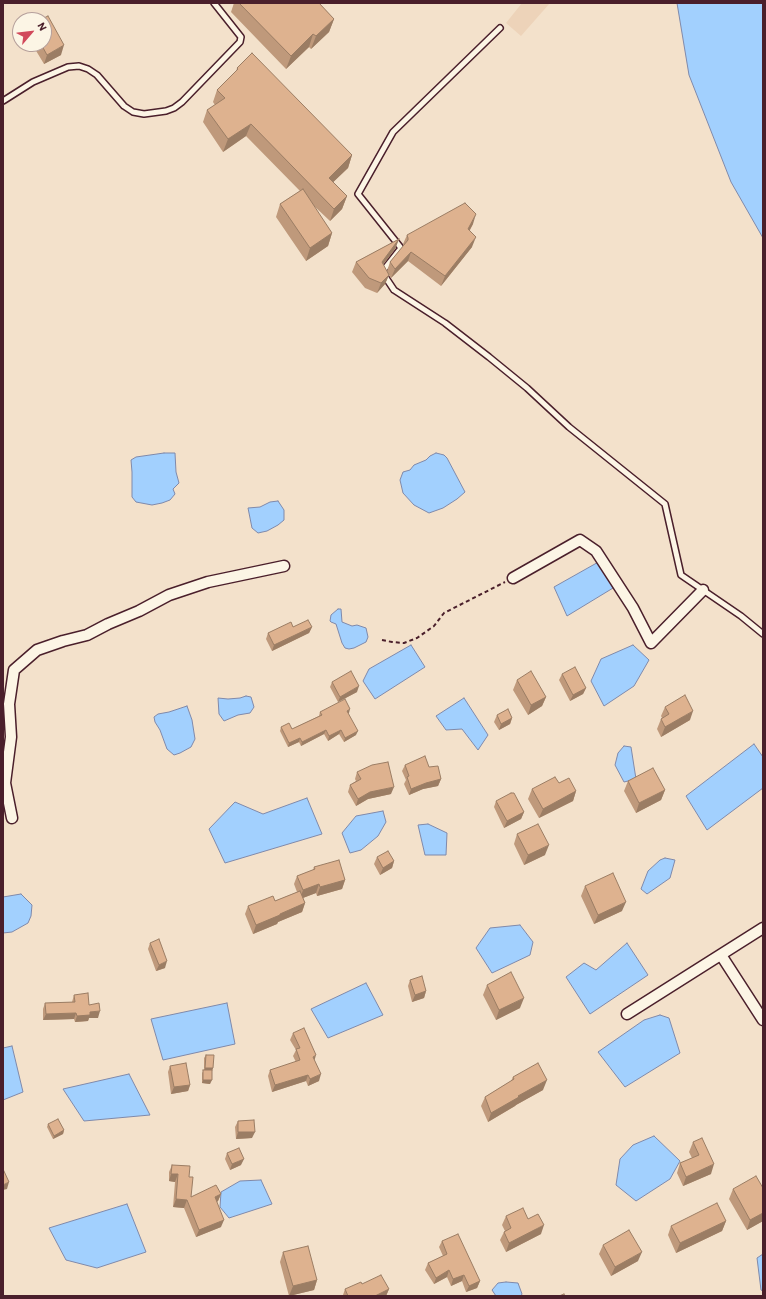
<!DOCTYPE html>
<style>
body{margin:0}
#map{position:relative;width:766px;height:1299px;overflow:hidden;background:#f3e1cb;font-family:Itim,sans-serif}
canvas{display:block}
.frame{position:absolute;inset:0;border:4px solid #4a1f2b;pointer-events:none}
.north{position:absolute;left:12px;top:12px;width:40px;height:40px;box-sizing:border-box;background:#fcf5e5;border:1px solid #b59f9b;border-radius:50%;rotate:62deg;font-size:11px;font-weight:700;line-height:16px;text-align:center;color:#4a1f2b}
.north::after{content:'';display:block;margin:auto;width:14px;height:18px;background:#d1495b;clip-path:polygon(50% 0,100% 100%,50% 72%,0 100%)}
</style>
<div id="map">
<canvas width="766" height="1299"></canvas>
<div class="frame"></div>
<div class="north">N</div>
</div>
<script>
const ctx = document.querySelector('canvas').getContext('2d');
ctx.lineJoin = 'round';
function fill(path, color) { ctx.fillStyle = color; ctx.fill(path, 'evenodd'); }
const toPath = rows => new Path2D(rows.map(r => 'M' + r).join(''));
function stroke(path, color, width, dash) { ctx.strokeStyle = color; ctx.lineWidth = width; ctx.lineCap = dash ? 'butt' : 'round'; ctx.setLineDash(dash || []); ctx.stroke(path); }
fill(toPath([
 [522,3,550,3,521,36,506,23]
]), '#edd3b9');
const water = toPath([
 [677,3,763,3,763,238,731,182,689,75,677,3],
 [164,453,175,453,176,472,179,483,173,489,175,494,170,500,162,503,152,505,136,502,132,497,132,472,131,460,136,457,164,453],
 [436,453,444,455,447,458,465,492,457,499,443,508,429,513,414,505,403,493,400,480,403,472,410,470,414,465,426,460,430,456,436,453],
 [278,501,284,510,284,520,278,525,267,531,258,533,252,528,248,508,260,507,270,502,278,501],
 [602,560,618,585,567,616,554,587,602,560],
 [338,609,341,609,342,622,352,626,357,625,366,628,368,637,366,642,354,648,349,649,345,648,342,643,336,624,331,622,330,621,331,615,338,609],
 [411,645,425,667,375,699,363,681,369,669,411,645],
 [633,645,649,660,634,686,604,706,591,681,601,659,633,645],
 [246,696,251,697,254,707,250,713,238,715,224,721,219,714,218,698,228,699,240,698,246,696],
 [464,698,488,735,478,750,462,729,446,730,436,716,464,698],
 [187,706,192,720,195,739,191,747,180,753,174,755,167,749,160,730,155,722,154,717,158,714,169,712,187,706],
 [754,744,763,757,763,788,707,830,686,796,754,744],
 [624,746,631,747,636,779,624,782,615,765,618,753,624,746],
 [307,798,322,834,225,863,209,829,235,802,263,814,307,798],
 [383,811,386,822,378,836,361,850,350,853,342,833,356,816,383,811],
 [428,824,447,833,446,855,425,855,418,825,428,824],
 [665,858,675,860,670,878,647,894,641,889,648,871,660,860,665,858],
 [21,894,32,905,31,916,28,923,12,932,3,933,3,897,21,894],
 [520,925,533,942,530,955,492,973,476,948,490,928,520,925],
 [627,943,648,975,590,1014,566,977,584,963,596,970,627,943],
 [366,983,383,1015,328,1038,311,1009,366,983],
 [227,1003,235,1044,163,1060,151,1019,227,1003],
 [660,1015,669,1018,680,1053,625,1087,598,1052,644,1020,660,1015],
 [12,1046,23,1092,3,1100,3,1048,12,1046],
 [129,1074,150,1115,84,1121,63,1089,129,1074],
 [654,1136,680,1161,670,1179,636,1201,616,1185,620,1159,633,1145,654,1136],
 [261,1180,272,1204,229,1218,220,1207,221,1192,240,1181,261,1180],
 [127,1204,146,1252,97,1268,66,1260,49,1228,127,1204],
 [763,1254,763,1291,761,1290,757,1258,763,1254],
 [506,1282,518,1283,522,1294,521,1296,496,1296,492,1290,498,1283,506,1282]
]);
fill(water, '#a2d0fe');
stroke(water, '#7f89aa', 1);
const lane = toPath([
 [500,28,393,132,358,194,401,248,382,272,394,290,445,323,489,357,527,388,569,427,665,504,681,575,741,616,763,634],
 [3,101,33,82,68,67,79,66,88,69,97,75,124,106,133,112,144,114,166,111,174,108,182,102,240,42,241,37,214,3]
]);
const street = toPath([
 [513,578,580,540,596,551,633,608,651,643,703,590],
 [12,818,5,783,11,737,9,704,14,670,37,650,63,641,87,635,108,624,139,611,169,595,208,582,284,566],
 [721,955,763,1020],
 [627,1014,763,928]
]);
stroke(lane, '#4a1f2b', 8);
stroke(street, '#4a1f2b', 13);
stroke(toPath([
 [382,640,392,642,404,643,417,638,434,626,444,613,505,582]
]), '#4a1f2b', 2, [4, 3]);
stroke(lane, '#fcf5e5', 5);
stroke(street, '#fcf5e5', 10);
fill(toPath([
 [234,3,319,3,334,19,329,32,311,49,309,47,286,69,231,12],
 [32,44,44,44,61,55,44,64],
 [237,68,352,155,348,168,333,182,347,196,342,209,330,221,313,205,332,233,328,246,306,261,276,217,280,204,300,191,246,136,223,152,203,122,207,110,215,105,213,102,217,90,236,72],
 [473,224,470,230,472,247,441,286,408,261,391,278,389,275,385,284,377,293,365,288,352,272,356,262,399,239,395,249,383,265,387,271,390,262,404,246,403,244,407,235],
 [293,627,312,627,309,633,272,651,266,639,268,633],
 [562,674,586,688,583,694,570,701,559,680],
 [517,680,546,697,542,706,528,715,513,690],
 [332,682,357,692,338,702,330,687],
 [665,707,690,720,661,737,657,729,661,719,662,718,661,716],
 [320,712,349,713,348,713,356,735,344,742,339,734,328,741,324,734,301,746,299,742,288,747,280,731,281,727,292,729,319,716],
 [497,715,512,718,510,724,499,730,494,722],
 [405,765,429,767,441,779,438,786,423,789,409,795,404,784,406,780,402,771],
 [357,772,391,794,368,799,356,806,348,792,350,785,356,781,355,779],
 [628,781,665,790,661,800,636,813,624,791],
 [559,783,576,791,573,801,539,818,528,799,532,789],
 [496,801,524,812,521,819,504,828,494,807],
 [517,834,545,855,524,865,514,844],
 [377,857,394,861,392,868,380,875,374,864],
 [314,867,345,880,342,889,317,896,316,893,303,898,305,903,302,912,278,922,277,924,253,934,245,914,248,906,275,901,297,892,294,884,297,876,313,870],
 [585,886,622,911,594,924,581,896],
 [150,943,165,968,156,971,148,949],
 [410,980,426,991,424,998,412,1002,408,986],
 [487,985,520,1008,496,1020,483,995],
 [74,995,89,1005,98,1018,89,1018,88,1021,75,1022,74,1019,43,1020,43,1009,45,1003,72,1002],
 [293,1033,319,1081,308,1086,306,1081,272,1092,268,1076,270,1070,296,1062,293,1056,296,1050,290,1040],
 [206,1055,213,1068,212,1071,210,1084,202,1083,202,1073,204,1070,204,1058],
 [170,1066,190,1085,188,1091,171,1094,168,1072],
 [513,1077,543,1090,516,1105,515,1106,488,1122,481,1106,485,1097,511,1081],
 [238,1121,252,1138,236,1139,235,1127],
 [48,1124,64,1130,63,1134,53,1139,47,1127],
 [693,1142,711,1174,683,1186,677,1173,680,1163,692,1158,689,1152],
 [227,1153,241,1165,230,1170,225,1159],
 [172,1165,189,1177,191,1197,221,1194,218,1201,217,1202,221,1227,196,1237,184,1208,173,1207,175,1182,169,1181,169,1172],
 [763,1188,763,1221,747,1230,729,1199,733,1189],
 [506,1216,528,1219,541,1234,506,1252,500,1240,504,1232,505,1231,502,1225],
 [726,1221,722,1231,676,1253,668,1235,671,1226],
 [442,1241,480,1281,477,1288,466,1292,462,1281,451,1286,447,1277,434,1284,425,1270,428,1263,443,1256,439,1247],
 [603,1245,638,1261,611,1276,599,1254],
 [283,1252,317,1280,314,1290,289,1296,280,1262],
 [362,1284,389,1289,386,1296,343,1296,343,1295,345,1289]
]), '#bf997b');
fill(toPath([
 [334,19,329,32,311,49,316,36],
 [313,34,309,47,286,69,291,56],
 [64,45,61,55,44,64,47,55],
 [251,124,246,136,223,152,228,139],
 [352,155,348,168,324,191,329,178],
 [347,196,342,209,330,221,334,209],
 [476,214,473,224,465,238,468,229],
 [332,233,328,246,306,261,310,248],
 [476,237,472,247,441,286,445,276],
 [399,239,395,249,378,271,382,262],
 [411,252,408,261,391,278,395,269],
 [389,275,385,284,377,293,381,283],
 [312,627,309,633,272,651,274,645],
 [359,686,357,692,338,702,340,697],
 [586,688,583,694,570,701,573,695],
 [546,697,542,706,528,715,531,705],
 [350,709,349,713,345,715,347,711],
 [693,711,690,720,661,737,665,727],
 [512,718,510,724,499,730,501,724],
 [326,730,324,734,301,746,302,742],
 [341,730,339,734,328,741,329,736],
 [358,731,356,735,344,742,345,738],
 [300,738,299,742,288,747,289,743],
 [441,779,438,786,423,789,409,795,411,789,426,783],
 [394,787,391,794,368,799,356,806,358,799,370,792],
 [665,790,661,800,636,813,639,803],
 [576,791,573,801,539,818,543,809],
 [524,812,521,819,504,828,507,821],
 [549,845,545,855,524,865,528,855],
 [394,861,392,868,380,875,383,868],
 [345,880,342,889,317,896,320,887],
 [319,884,316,893,300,899,303,890],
 [626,902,622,911,594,924,598,915],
 [305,903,302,912,278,922,277,924,253,934,256,925,280,914],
 [167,961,165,968,156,971,159,965],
 [426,991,424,998,412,1002,415,995],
 [524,998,520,1008,496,1020,499,1010],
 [100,1011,98,1018,89,1018,88,1021,75,1022,77,1016,90,1012],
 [76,1013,74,1019,43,1020,46,1014],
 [316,1055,314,1062,313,1057],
 [205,1068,213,1068,212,1071,204,1071],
 [321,1074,319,1081,308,1086,310,1079],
 [308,1075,306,1081,272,1092,275,1085],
 [203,1080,212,1080,210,1084,202,1083],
 [547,1080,543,1090,516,1105,515,1106,488,1122,491,1113,518,1096],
 [190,1085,188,1091,171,1094,174,1087],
 [64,1130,63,1134,53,1139,54,1136],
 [238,1132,255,1132,252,1138,236,1139],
 [244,1159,241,1165,230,1170,232,1164],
 [714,1164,711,1174,683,1186,686,1177],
 [171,1174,178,1174,175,1182,169,1181],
 [9,1182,7,1189,3,1190,3,1185],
 [221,1194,218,1201,212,1204,215,1197],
 [176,1199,187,1200,184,1208,173,1207],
 [763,1213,763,1221,747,1230,750,1220],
 [224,1220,221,1227,196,1237,199,1230],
 [726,1221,722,1231,676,1253,680,1243],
 [544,1225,541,1234,506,1252,509,1243],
 [642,1252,638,1261,611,1276,615,1267],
 [449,1270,447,1277,434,1284,436,1278],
 [464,1275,462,1281,451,1286,453,1279],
 [317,1280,314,1290,289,1296,293,1286],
 [480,1281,477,1288,466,1292,469,1286],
 [389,1289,386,1296,375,1296]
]), '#9b7d64');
const building = toPath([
 [239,3,319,3,334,19,316,36,313,34,291,56,239,3],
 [48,16,64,45,47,55,41,44,44,44,44,20,40,20,48,16],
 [252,53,352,155,329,178,347,196,334,209,251,124,228,139,207,110,225,98,217,90,238,69,237,68,252,53],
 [303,189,332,233,310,248,280,204,303,189],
 [465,203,476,214,468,229,476,237,445,276,411,252,395,269,390,262,408,240,408,238,407,235,465,203],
 [399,239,382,262,389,275,381,283,369,278,356,262,399,239],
 [308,620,312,627,274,645,268,633,291,622,293,627,308,620],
 [575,667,586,688,573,695,562,674,575,667],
 [351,671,359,686,340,697,332,682,351,671],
 [531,671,546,697,531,705,517,680,531,671],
 [685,695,693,711,665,727,661,719,669,714,665,707,685,695],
 [345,699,350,709,347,711,358,731,345,738,341,730,329,736,326,730,302,742,300,738,289,743,281,727,289,723,292,729,322,715,320,712,345,699],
 [508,709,512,718,501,724,497,715,508,709],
 [425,756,429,767,438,766,441,779,426,783,411,789,407,777,409,776,405,765,425,756],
 [388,762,394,787,370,792,358,799,350,785,361,779,357,772,372,765,388,762],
 [653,768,665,790,639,803,628,781,653,768],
 [555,777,559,783,569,778,576,791,543,809,532,789,555,777],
 [511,793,514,793,524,812,507,821,496,801,511,793],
 [538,824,549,845,528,855,517,834,538,824],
 [388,851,394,861,383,868,377,857,388,851],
 [339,860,345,880,320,887,319,884,303,890,297,876,315,869,314,867,339,860],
 [613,873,626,902,598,915,585,886,613,873],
 [300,891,305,903,280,914,280,915,256,925,248,906,273,896,275,901,300,891],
 [159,939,167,961,159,965,150,943,159,939],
 [511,972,524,998,499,1010,487,985,511,972],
 [422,976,426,991,415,995,410,980,422,976],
 [88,993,89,1005,99,1003,100,1011,90,1012,90,1015,77,1016,76,1013,46,1014,45,1003,75,1002,74,995,88,993],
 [304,1028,316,1055,313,1057,321,1074,310,1079,308,1075,275,1085,270,1070,300,1060,296,1049,300,1048,293,1033,304,1028],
 [206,1055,214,1055,213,1068,205,1068,206,1055],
 [186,1063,190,1085,174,1087,170,1066,186,1063],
 [538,1063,547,1080,518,1096,519,1097,491,1113,485,1097,514,1079,513,1077,538,1063],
 [203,1070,212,1070,212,1080,203,1080,203,1070],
 [58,1119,64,1130,54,1136,48,1124,58,1119],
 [254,1120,255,1132,238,1132,238,1121,254,1120],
 [702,1138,714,1164,686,1177,680,1163,699,1155,693,1142,702,1138],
 [239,1148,244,1159,232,1164,227,1153,239,1148],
 [172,1165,190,1166,189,1177,193,1177,191,1197,216,1185,221,1194,215,1197,224,1220,199,1230,187,1200,176,1199,178,1174,171,1174,172,1165],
 [3,1169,9,1182,3,1185,3,1169],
 [756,1176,763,1188,763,1213,750,1220,733,1189,756,1176],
 [717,1203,726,1221,680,1243,671,1226,717,1203],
 [523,1208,528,1219,538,1214,544,1225,509,1243,504,1232,511,1228,506,1216,523,1208],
 [629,1230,642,1252,615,1267,603,1245,629,1230],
 [458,1234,480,1281,469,1286,464,1275,453,1279,449,1270,436,1278,428,1263,447,1254,442,1241,458,1234],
 [308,1246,317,1280,293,1286,283,1252,308,1246],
 [381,1275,389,1289,375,1296,348,1296,345,1289,361,1282,362,1284,381,1275],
 [564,1294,565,1296,559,1296,564,1294]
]);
fill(building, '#deb28f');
stroke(building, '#9b7d64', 1);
</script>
